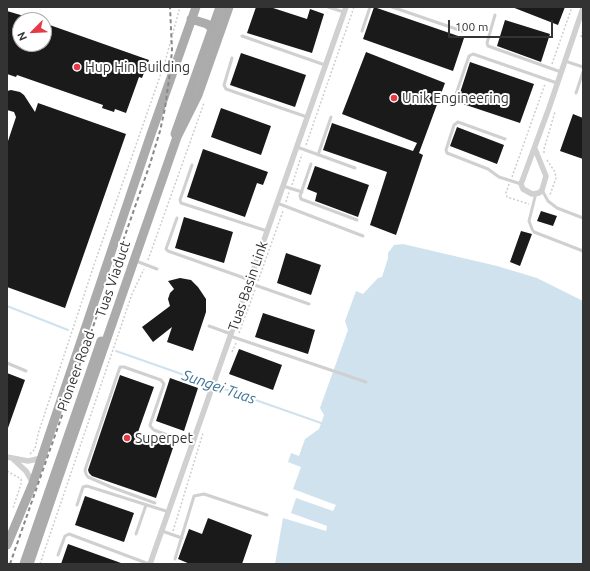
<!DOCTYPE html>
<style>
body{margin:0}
#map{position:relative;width:590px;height:571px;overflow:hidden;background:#fff;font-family:Ubuntu,sans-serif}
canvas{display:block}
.frame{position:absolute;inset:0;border:8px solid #333;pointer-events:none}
.north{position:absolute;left:12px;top:12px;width:40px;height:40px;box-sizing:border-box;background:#fff;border:1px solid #adadad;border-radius:50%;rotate:246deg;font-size:11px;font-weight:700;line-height:16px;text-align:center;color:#333}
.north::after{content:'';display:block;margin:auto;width:14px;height:18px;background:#e63946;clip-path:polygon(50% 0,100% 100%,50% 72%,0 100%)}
.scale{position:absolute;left:448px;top:20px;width:105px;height:18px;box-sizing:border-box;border:2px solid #333;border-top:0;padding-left:5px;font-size:12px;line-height:14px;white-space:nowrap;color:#333;-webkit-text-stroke:3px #fff;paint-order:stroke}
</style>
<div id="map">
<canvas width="590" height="571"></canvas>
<div class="frame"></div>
<div class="north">N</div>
<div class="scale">100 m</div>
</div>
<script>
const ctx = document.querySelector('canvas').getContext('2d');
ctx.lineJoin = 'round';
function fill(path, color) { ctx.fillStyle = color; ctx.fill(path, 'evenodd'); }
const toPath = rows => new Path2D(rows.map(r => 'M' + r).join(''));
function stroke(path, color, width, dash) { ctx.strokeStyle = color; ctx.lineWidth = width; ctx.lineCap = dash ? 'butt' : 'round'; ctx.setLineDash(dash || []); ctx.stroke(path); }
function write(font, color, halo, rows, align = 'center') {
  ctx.font = font + ' Ubuntu,sans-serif'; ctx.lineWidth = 4; ctx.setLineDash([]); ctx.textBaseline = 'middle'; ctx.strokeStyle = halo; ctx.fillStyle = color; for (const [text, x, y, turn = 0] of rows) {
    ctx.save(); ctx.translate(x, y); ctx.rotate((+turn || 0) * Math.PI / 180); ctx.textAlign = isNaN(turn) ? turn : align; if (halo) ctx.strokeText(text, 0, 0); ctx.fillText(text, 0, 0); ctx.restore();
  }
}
fill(toPath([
 [403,244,497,266,537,278,583,301,583,564,275,564,283,518,326,531,327,526,291,513,296,498,333,511,336,505,293,489,301,467,288,462,291,453,299,456,305,439,319,429,324,415,320,408,348,330,345,321,356,291,363,294,378,278,382,277,388,258,388,253,394,245]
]), '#cfe2ee');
stroke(toPath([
 [7,306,68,330],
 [116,351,321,423]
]), '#cfe2ee', 2);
fill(toPath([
 [256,7,270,7,307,19,310,9,324,14,312,53,247,33],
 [374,7,464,38,453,71,363,39],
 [512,7,565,7,558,25],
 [7,11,34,19,20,20,20,44,44,44,44,23,149,60,142,78,139,77,126,113,115,109,114,112,102,108,103,105,17,75,16,77,7,74],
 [505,20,550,34,541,62,497,46],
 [366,52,445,83,419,153,423,155,396,235,370,225,387,172,323,150,332,123,413,151,417,143,342,114],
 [241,53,306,75,295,107,230,85],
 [470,62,534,84,520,123,457,102],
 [11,90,20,92,24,95,35,112,38,103,126,134,65,308,7,287,7,144,16,117,14,112,7,110,7,91],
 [221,108,271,126,261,155,211,137],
 [573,114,583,118,583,159,560,151],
 [457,127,504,145,497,164,450,146],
 [203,149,268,172,263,185,257,183,245,217,187,197],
 [315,166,369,185,358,217,315,201,317,193,307,189],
 [541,211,557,216,553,226,537,221],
 [184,217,233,232,224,263,175,248],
 [521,231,532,234,520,266,510,262],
 [286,253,321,265,311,295,277,283],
 [180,278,191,280,198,287,206,299,206,312,193,351,167,342,172,327,153,342,142,327,170,306,168,299,170,293,174,289,168,281],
 [263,313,315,330,308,354,255,337],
 [239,349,282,365,273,390,229,374],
 [7,373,25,380,8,428,7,428],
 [120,375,154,387,138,432,174,445,156,498,92,476,89,473,88,470],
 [170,378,198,388,184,431,156,421],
 [85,496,134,513,124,542,75,525],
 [208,518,252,535,242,564,190,564,178,559,189,529,202,534],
 [68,544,121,563,121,564,61,564]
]), '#1a1a1a');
stroke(toPath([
 [581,37,583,30],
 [552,64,572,7],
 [306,145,354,7],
 [544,153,544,149,555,112],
 [547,160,555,172,556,178,550,195],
 [512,177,545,84],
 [509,184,506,193,507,197,529,204],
 [292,185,302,154],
 [286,202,289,192],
 [148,260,204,103],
 [258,281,283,211],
 [239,333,255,290],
 [232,352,236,343],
 [30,454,35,449,38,434,94,265,165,62,180,7],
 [7,471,21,479,21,484,13,508],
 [173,531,203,433],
 [40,564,132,294,144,269]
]), '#cdcdcd', 1.5, [2, 2]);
stroke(toPath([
 [328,7,344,12],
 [392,7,462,31],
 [495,15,487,43,488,46,561,72],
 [362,31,370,7],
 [242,36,325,65],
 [232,58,224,85,226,89,307,117],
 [565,61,583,67],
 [576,93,583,72],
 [453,103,469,56,473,54,557,83],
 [505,139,458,122,454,125,446,150,447,153,488,169,499,177,521,184],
 [297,147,355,168],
 [318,155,331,117],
 [311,164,300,196,301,199,357,220],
 [192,165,180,200,181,203,267,231],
 [283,186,302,192],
 [542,190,548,201,557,208,583,218],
 [536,193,529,221,532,229,534,232,583,251],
 [277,203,363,236],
 [177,218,166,249,168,251,250,280],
 [136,261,157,269],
 [249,283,309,304],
 [209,326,231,334],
 [230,336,366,382],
 [7,363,26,371],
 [155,503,111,487,88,477,86,474,85,470,120,367,124,367,161,380,164,384,163,387,150,425,151,427,154,430,192,444],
 [77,505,83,487,87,486,169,512],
 [162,531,182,538],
 [136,534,146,505],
 [58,555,65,536,69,534,149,564],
 [175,559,194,496,204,494,267,515]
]), '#d0d0d0', 3);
stroke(toPath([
 [535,149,546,176,542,190,539,193,532,194,523,189,521,184,549,108,583,8],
 [7,457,28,461,42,458],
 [13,459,26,471,33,483],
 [150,564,346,7]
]), '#d0d0d0', 5.5);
stroke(toPath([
 [191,19,207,24,213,29],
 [175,134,220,7],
 [7,545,33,483,150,137,196,7],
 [24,564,101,341]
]), '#ababab', 9);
stroke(toPath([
 [10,564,150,164,160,131,165,108,170,72,172,50,170,7]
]), '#888', 2, [4, 3]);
stroke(toPath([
 [29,564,58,479,177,137,198,95,229,7]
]), '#ababab', 9);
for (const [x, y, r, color] of [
 [77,67,4,"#e63946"],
 [394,98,4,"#e63946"],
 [127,438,4,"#e63946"]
]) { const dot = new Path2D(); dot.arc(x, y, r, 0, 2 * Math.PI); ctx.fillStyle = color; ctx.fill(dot); stroke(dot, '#fff', 1.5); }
write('14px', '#333', '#fff', [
 ["Hup Hin Building",85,67],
 ["Unik Engineering",402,98],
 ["Superpet",135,438]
], 'left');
write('14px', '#333', '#fff', [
 ["Tuas Viaduct",113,279,-71],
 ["Tuas Basin Link",248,286,-71],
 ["Pioneer Road",76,371,-70]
]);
write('italic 15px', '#3f7597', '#fff', [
 ["Sungei Tuas",219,387,19]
]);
</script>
